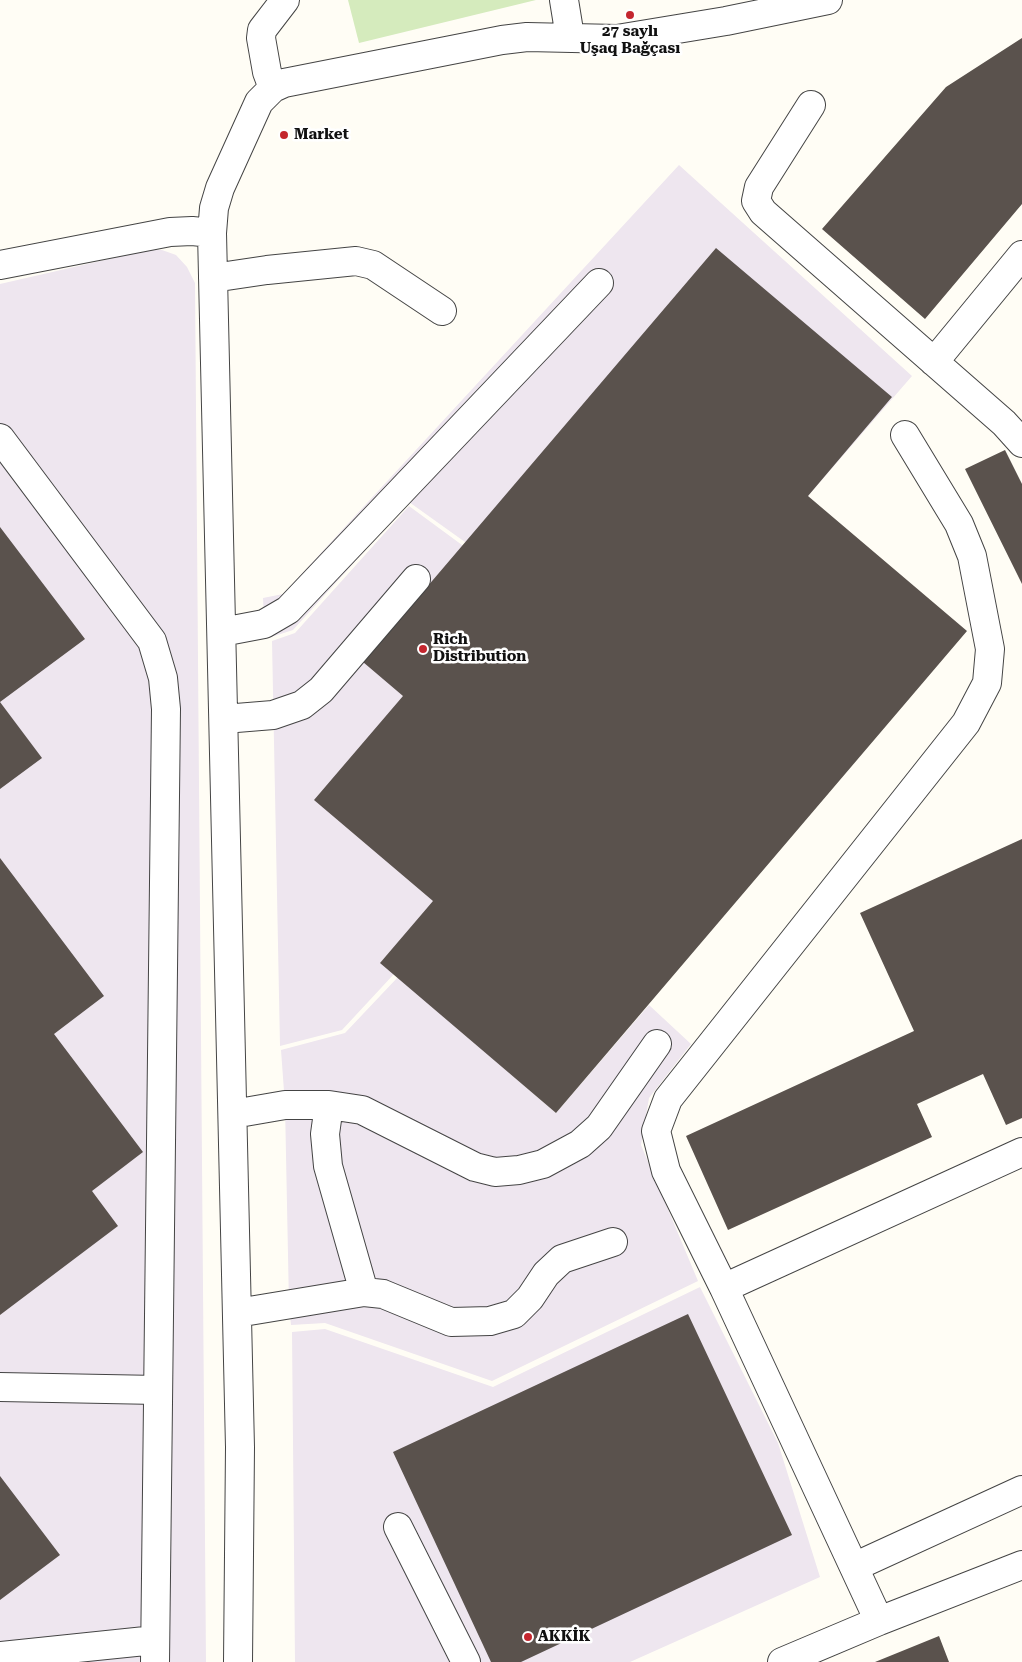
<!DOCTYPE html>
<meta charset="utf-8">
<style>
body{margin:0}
canvas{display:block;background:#fffdf5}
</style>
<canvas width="1022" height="1662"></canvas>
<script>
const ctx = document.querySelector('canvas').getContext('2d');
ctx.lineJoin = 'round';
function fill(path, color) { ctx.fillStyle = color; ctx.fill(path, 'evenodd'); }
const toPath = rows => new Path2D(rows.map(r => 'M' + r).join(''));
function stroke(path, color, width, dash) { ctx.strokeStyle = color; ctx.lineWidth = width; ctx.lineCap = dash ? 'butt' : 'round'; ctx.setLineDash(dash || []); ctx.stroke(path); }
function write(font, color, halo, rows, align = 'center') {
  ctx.font = font + ' "Roboto Serif",serif'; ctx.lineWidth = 5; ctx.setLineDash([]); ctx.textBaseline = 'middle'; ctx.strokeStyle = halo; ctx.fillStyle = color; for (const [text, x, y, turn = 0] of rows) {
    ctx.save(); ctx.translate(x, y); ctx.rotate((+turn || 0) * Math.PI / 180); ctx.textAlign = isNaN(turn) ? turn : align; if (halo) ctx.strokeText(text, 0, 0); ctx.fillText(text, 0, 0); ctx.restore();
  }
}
fill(toPath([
 [679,165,912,376,808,496,622,686,465,542,409,502,293,630,265,639,263,598,283,594],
 [148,250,162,250,176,255,187,267,195,283,206,1662,0,1662,0,284],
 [409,506,462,545,619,689,381,962,394,974,342,1030,280,1046,272,641,295,633],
 [398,977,556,1113,649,1005,691,1044,649,1098,641,1145,698,1281,492,1381,325,1323,291,1325,289,1305,285,1105,281,1050,345,1033],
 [700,1287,778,1443,820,1577,630,1662,295,1662,292,1332,325,1329,493,1387]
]), '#eee6ef');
fill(toPath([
 [348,0,536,0,359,43]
]), '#d5ebbd');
fill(toPath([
 [1022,38,1022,204,925,319,822,229,946,87],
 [716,248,892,397,808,496,967,631,556,1113,380,963,433,901,314,800,403,696,363,662],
 [1005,450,1022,484,1022,584,965,469],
 [0,527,85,639,0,702,42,758,0,789],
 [1022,839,1022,1118,1006,1125,983,1074,917,1104,932,1137,728,1230,686,1136,914,1031,860,913],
 [0,858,104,996,54,1034,143,1152,92,1191,118,1226,0,1315],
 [688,1314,792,1535,521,1662,491,1662,393,1452],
 [0,1476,60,1555,0,1600],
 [939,1636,949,1662,875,1662]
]), '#5a524d');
const minor = toPath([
 [564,0,570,37],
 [273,88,267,72,261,38,262,30,285,0],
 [811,105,759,187,756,201,763,212,1004,423,1022,443],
 [0,265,170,232,192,231,212,233],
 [213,278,267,270,356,261,373,265,442,311],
 [934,362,1022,255],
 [0,438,152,641,163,678,166,709,155,1662],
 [222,632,264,624,288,610,599,283],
 [224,719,273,715,302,705,321,690,416,579],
 [329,1105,325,1134,328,1166,364,1292],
 [233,1114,285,1105,329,1105,362,1110,475,1167,495,1172,519,1170,543,1164,580,1144,599,1127,657,1044],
 [724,1288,1022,1152],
 [237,1313,364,1292,383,1294,451,1322,490,1321,514,1314,530,1298,546,1274,562,1259,613,1242],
 [0,1387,158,1390],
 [398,1527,466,1662],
 [854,1567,1022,1490],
 [879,1621,724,1288,666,1171,656,1131,668,1099,966,723,987,683,990,649,972,556,959,524,905,435],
 [0,1656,155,1640],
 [238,1662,240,1447,212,233,214,208,220,188,259,102,273,88,284,83,502,40,527,37,617,39,726,21,828,0],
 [782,1662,879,1621,1022,1565]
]);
stroke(minor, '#444', 30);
stroke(minor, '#fff', 28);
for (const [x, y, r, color] of [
 [630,15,5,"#c4262e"],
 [284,135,5,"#c4262e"],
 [423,649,5,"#c4262e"],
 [528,1637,5,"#c4262e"]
]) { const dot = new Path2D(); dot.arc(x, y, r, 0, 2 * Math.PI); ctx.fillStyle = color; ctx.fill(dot); stroke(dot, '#fff', 2); }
write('bold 15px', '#111', '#fff', [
 ["27 saylı",630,32,"center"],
 ["Uşaq Bağçası",630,49,"center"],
 ["Market",294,135],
 ["Rich",433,640],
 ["Distribution",433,657],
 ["AKKİK",538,1637]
], 'left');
</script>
